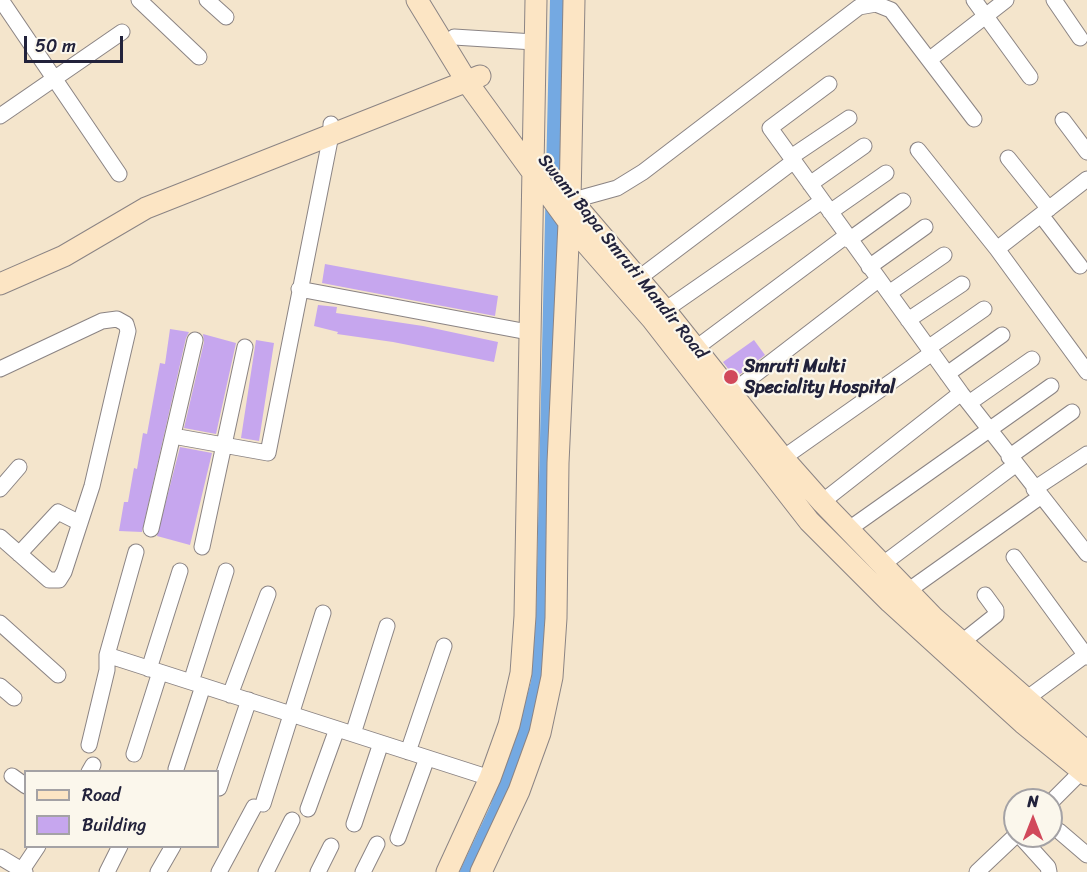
<!DOCTYPE html>
<style>
body{margin:0}
#map{position:relative;width:1087px;height:872px;overflow:hidden;background:#f4e5cc;font-family:Sriracha,sans-serif}
canvas{display:block}
.legend{position:absolute;left:24px;top:770px;width:195px;height:78px;box-sizing:border-box;background:#fbf7ec;border:2px solid #a4a2a5;margin:0;padding:8px 10px;list-style:none;font-size:18px;color:#22223b}
.legend li{display:flex;align-items:center;gap:12px;height:30px}
.legend b{width:30px;border:2px solid #a4a2a5}
.north{position:absolute;left:1003px;top:788px;width:60px;height:60px;box-sizing:border-box;background:#fbf7ec;border:2px solid #a4a2a5;border-radius:50%;rotate:0deg;font-size:16px;font-weight:700;line-height:24px;text-align:center;color:#22223b}
.north::after{content:'';display:block;margin:auto;width:21px;height:27px;background:#d1495b;clip-path:polygon(50% 0,100% 100%,50% 72%,0 100%)}
.scale{position:absolute;left:24px;top:36px;width:99px;height:27px;box-sizing:border-box;border:3px solid #22223b;border-top:0;padding-left:8px;font-size:18px;line-height:21px;white-space:nowrap;color:#22223b;-webkit-text-stroke:4px #fbf7ec;paint-order:stroke}
</style>
<div id="map">
<canvas width="1087" height="872"></canvas>
<ul class="legend">
<li><b style="height:8px;background:#fce5c4"></b>Road</li>
<li><b style="height:16px;background:#c6a6ee"></b>Building</li>
</ul>
<div class="north">N</div>
<div class="scale">50 m</div>
</div>
<script>
const ctx = document.querySelector('canvas').getContext('2d');
ctx.lineJoin = 'round';
const toPath = rows => new Path2D(rows.map(r => 'M' + r).join(''));
function stroke(path, color, width, dash) { ctx.strokeStyle = color; ctx.lineWidth = width; ctx.lineCap = dash ? 'butt' : 'round'; ctx.setLineDash(dash || []); ctx.stroke(path); }
function fill(path, color) { ctx.fillStyle = color; ctx.fill(path, 'evenodd'); }
function write(font, color, halo, rows, align = 'center') {
  ctx.font = font + ' Sriracha,sans-serif'; ctx.lineWidth = 4.5; ctx.setLineDash([]); ctx.textBaseline = 'middle'; ctx.strokeStyle = halo; ctx.fillStyle = color; for (const [text, x, y, turn = 0] of rows) {
    ctx.save(); ctx.translate(x, y); ctx.rotate((+turn || 0) * Math.PI / 180); ctx.textAlign = isNaN(turn) ? turn : align; if (halo) ctx.strokeText(text, 0, 0); ctx.fillText(text, 0, 0); ctx.restore();
  }
}
stroke(toPath([
 [467,872,496,810,521,744,538,682,543,614,557,0]
]), '#74a9e2', 14);
fill(toPath([
 [325,264,498,296,495,316,322,283],
 [318,305,337,307,336,313,423,326,498,342,494,362,393,342,337,334,338,332,314,326],
 [170,329,189,332,186,338,142,532,119,531,124,502,128,502,134,468,137,469,143,433,147,434,160,363,165,364],
 [203,334,236,343,216,434,184,428,204,342],
 [256,340,274,343,259,441,241,438],
 [754,340,765,355,735,378,723,362],
 [180,447,212,453,190,545,157,536]
]), '#c6a6ee');
const street = toPath([
 [1,0,119,174],
 [139,0,199,57],
 [207,0,226,17],
 [974,0,1030,77],
 [1054,0,1080,38],
 [454,37,534,42],
 [929,60,1006,0],
 [829,84,770,128,961,393,1087,554],
 [0,116,122,32],
 [1063,120,1087,152],
 [918,150,997,249,1087,372],
 [791,157,849,118],
 [1008,158,1049,209],
 [810,184,864,146],
 [570,201,617,188,643,172,859,7,876,4,891,10,974,119],
 [830,212,886,173],
 [1041,215,1080,266],
 [849,240,903,201],
 [997,249,1087,179],
 [869,267,925,227],
 [639,278,794,161],
 [299,289,528,332],
 [889,293,944,255],
 [665,310,822,201],
 [908,320,962,284],
 [696,348,846,236],
 [928,348,984,309],
 [0,369,102,321,117,319,126,324,128,331,92,486,64,572,59,580,49,580,0,537],
 [947,374,1002,335],
 [731,393,878,280],
 [969,403,1032,359],
 [173,436,268,453,331,135,331,124],
 [1009,457,1072,412],
 [783,458,932,353],
 [0,489,19,467],
 [1034,489,1087,454],
 [822,502,961,393],
 [151,529,195,340],
 [849,529,1051,386],
 [202,547,245,347],
 [19,554,58,512,80,523],
 [1014,557,1087,657],
 [883,564,1015,465],
 [909,590,1040,497],
 [0,623,58,675],
 [962,642,996,615,996,610,985,595],
 [107,655,490,778],
 [149,669,180,571],
 [191,682,226,571],
 [0,686,14,698],
 [230,695,268,594],
 [1026,699,1087,654],
 [353,734,387,626],
 [89,745,107,670,107,655,136,552],
 [408,752,444,646],
 [134,754,160,672],
 [176,769,203,686],
 [89,772,93,765],
 [12,776,26,786],
 [219,788,249,700],
 [1051,802,1082,771],
 [263,804,323,613],
 [308,809,337,729],
 [354,824,381,743],
 [1059,831,1087,855],
 [1020,836,1048,867,1049,872],
 [398,838,427,758],
 [0,857,25,872],
 [22,870,38,846],
 [107,872,120,846],
 [158,872,173,846],
 [219,872,254,807],
 [266,872,292,820],
 [318,872,331,846],
 [363,872,377,844],
 [977,872,1015,836]
]);
const secondary = toPath([
 [417,0,467,82,576,232,652,319,809,521,890,602,1023,723,1087,775],
 [561,188,665,310,783,458,822,502,934,618,1087,752],
 [0,284,64,256,146,208,480,76],
 [447,872,490,778,509,725,521,673,525,616,536,0],
 [481,872,519,791,540,733,552,677,556,618,558,463,570,201,574,0]
]);
stroke(street, '#8b8484', 17);
stroke(secondary, '#8b8484', 23);
stroke(street, '#fff', 15);
stroke(secondary, '#fce5c4', 21);
for (const [x, y, r, color] of [
 [731,377,8,"#d1495b"]
]) { const dot = new Path2D(); dot.arc(x, y, r, 0, 2 * Math.PI); ctx.fillStyle = color; ctx.fill(dot); stroke(dot, '#fbf7ec', 2); }
write('18px', '#22223b', '#fbf7ec', [
 ["Swami Bapa Smruti Mandir Road",622,257,51]
]);
write('bold 18px', '#22223b', '#fbf7ec', [
 ["Smruti Multi",744,367],
 ["Speciality Hospital",744,388]
], 'left');
</script>
